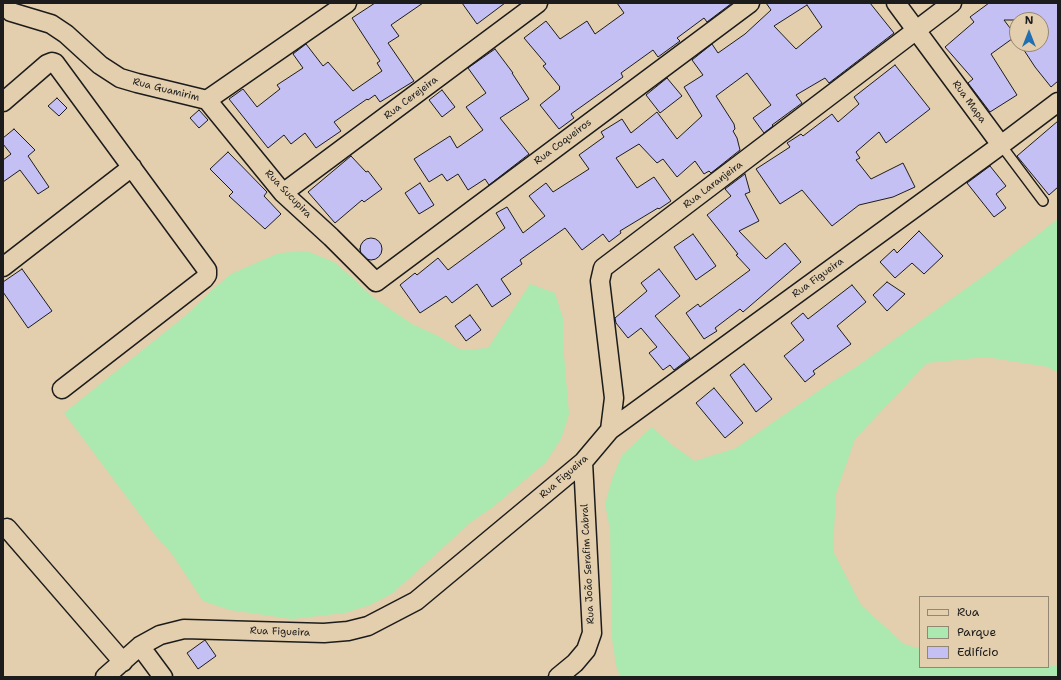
<!DOCTYPE html>
<meta charset="utf-8">
<style>
body{margin:0}
#map{position:relative;width:1061px;height:680px;overflow:hidden;background:#e3cead;font-family:"Shantell Sans",sans-serif}
canvas{display:block}
.frame{position:absolute;inset:0;border:4px solid #1c1c1c;pointer-events:none}
.legend{position:absolute;left:919px;top:596px;width:130px;height:72px;box-sizing:border-box;background:#e3cead;border:1px solid #938773;margin:0;padding:5px 7px;list-style:none;font-size:12px;color:#1c1c1c}
.legend li{display:flex;align-items:center;gap:8px;height:20px}
.legend b{width:20px;border:1px solid #938773}
.north{position:absolute;left:1009px;top:12px;width:40px;height:40px;box-sizing:border-box;background:#e3cead;border:1px solid #938773;border-radius:50%;rotate:0deg;font-size:11px;font-weight:700;line-height:16px;text-align:center;color:#1c1c1c}
.north::after{content:'';display:block;margin:auto;width:14px;height:18px;background:#1f6fb2;clip-path:polygon(50% 0,100% 100%,50% 72%,0 100%)}
</style>
<div id="map">
<canvas width="1061" height="680"></canvas>
<div class="frame"></div>
<ul class="legend">
<li><b style="height:5px;background:#e3cead"></b>Rua</li>
<li><b style="height:11px;background:#abe9b0"></b>Parque</li>
<li><b style="height:11px;background:#c5c0f3"></b>Edifício</li>
</ul>
<div class="north">N</div>
</div>
<script>
const ctx = document.querySelector('canvas').getContext('2d');
ctx.lineJoin = 'round';
function fill(path, color) { ctx.fillStyle = color; ctx.fill(path, 'evenodd'); }
const toPath = rows => new Path2D(rows.map(r => 'M' + r).join(''));
function stroke(path, color, width, dash) { ctx.strokeStyle = color; ctx.lineWidth = width; ctx.lineCap = dash ? 'butt' : 'round'; ctx.setLineDash(dash || []); ctx.stroke(path); }
function write(font, color, halo, rows, align = 'center') {
  ctx.font = font + ' "Shantell Sans",sans-serif'; ctx.lineWidth = 4; ctx.setLineDash([]); ctx.textBaseline = 'middle'; ctx.strokeStyle = halo; ctx.fillStyle = color; for (const [text, x, y, turn = 0] of rows) {
    ctx.save(); ctx.translate(x, y); ctx.rotate((+turn || 0) * Math.PI / 180); ctx.textAlign = isNaN(turn) ? turn : align; if (halo) ctx.strokeText(text, 0, 0); ctx.fillText(text, 0, 0); ctx.restore();
  }
}
fill(toPath([
 [1058,219,1058,373,1048,367,986,357,927,363,855,439,836,494,833,551,861,605,904,644,920,649,920,667,1058,666,1058,677,620,677,616,665,612,639,610,529,605,504,612,479,622,455,652,427,672,445,695,461,736,448,830,383,856,367,989,272],
 [307,251,334,262,354,279,374,298,412,324,438,336,461,350,488,348,530,284,555,293,563,318,563,343,569,414,561,439,546,462,493,507,471,522,393,593,370,605,345,613,292,619,230,610,203,601,172,554,155,535,64,413,185,316,212,290,231,274,279,253]
]), '#abe9b0');
const building = toPath([
 [375,3,423,3,391,25,399,36,388,43,414,81,380,102,375,95,368,100,367,99,334,122,341,131,316,148,305,133,291,144,284,135,268,148,229,99,243,89,257,107,280,89,277,85,303,68,293,54,306,44,323,66,328,62,353,91,382,71,377,63,380,61,352,18,375,3],
 [462,3,505,3,477,24,462,3],
 [617,3,732,3,707,22,704,18,677,38,680,41,658,57,653,50,621,73,623,77,571,114,574,118,559,129,540,105,560,89,559,88,560,87,543,66,546,64,524,38,546,21,560,39,587,21,595,34,624,13,617,3],
 [766,3,870,3,894,33,829,83,825,78,796,95,802,103,772,125,773,126,764,133,753,118,771,105,747,73,716,96,734,124,735,129,733,131,737,138,740,150,711,173,709,171,704,174,695,161,677,177,663,159,657,163,639,144,616,158,637,188,654,177,671,201,659,209,658,208,620,231,621,233,609,242,603,234,582,250,565,228,520,260,522,264,501,279,511,294,492,307,477,284,452,303,446,296,420,313,400,285,415,273,417,275,438,258,448,270,505,228,496,213,507,207,523,233,545,216,529,196,546,183,553,192,589,169,579,155,604,137,601,132,622,119,631,133,657,112,677,139,702,116,684,87,703,75,692,60,712,44,718,53,745,34,771,10,766,3],
 [807,5,822,27,796,49,774,26,807,5],
 [989,3,1058,3,1058,81,1051,87,1035,67,1020,44,1041,44,1041,20,1004,20,1016,36,991,54,1017,95,990,112,968,83,973,79,945,47,974,22,970,17,989,3],
 [495,49,513,73,512,73,529,99,500,118,529,154,489,185,485,179,468,190,458,174,447,181,442,174,429,182,414,159,450,136,457,148,483,130,466,107,486,93,468,68,495,49],
 [895,65,930,109,886,143,879,132,856,152,860,158,856,160,871,179,903,163,915,187,893,197,859,205,832,226,802,190,780,204,756,169,790,147,787,143,801,134,803,136,832,114,838,122,859,104,854,97,895,65],
 [667,78,682,96,660,113,646,95,667,78],
 [442,90,455,107,442,117,429,100,442,90],
 [57,98,67,108,59,116,48,106,57,98],
 [199,110,208,120,199,128,190,118,199,110],
 [1058,121,1058,187,1049,195,1017,156,1058,121],
 [14,129,35,150,28,156,49,187,38,194,20,170,3,182,3,160,11,154,3,144,3,138,14,129],
 [228,152,267,192,264,196,281,214,265,229,229,196,233,192,210,169,228,152],
 [351,156,366,172,368,171,382,189,364,202,362,200,335,223,308,192,351,156],
 [990,166,1006,186,996,194,1006,208,994,217,967,183,990,166],
 [745,174,750,192,745,194,759,221,739,231,766,259,785,243,801,262,743,312,740,309,715,328,717,331,704,339,686,313,698,304,700,307,750,270,736,255,738,254,707,215,731,196,725,189,745,174],
 [420,183,434,205,419,214,405,193,420,183],
 [919,231,943,256,924,274,912,263,895,278,880,262,894,249,897,253,919,231],
 [693,234,716,266,696,280,674,247,693,234],
 '360 249a11 11 0 1 1 22 0a11 11 0 1 1-22 0Z',
 [22,269,52,311,28,328,3,292,3,282,22,269],
 [659,269,680,296,655,316,690,358,674,370,670,365,663,370,649,353,657,347,641,328,628,338,616,323,615,318,647,291,641,283,659,269],
 [887,282,905,294,887,311,873,295,887,282],
 [852,285,866,302,837,326,851,344,813,371,815,374,805,382,784,356,804,340,791,323,803,313,808,319,852,285],
 [470,315,481,330,466,341,455,326,470,315],
 [744,364,772,399,756,412,730,375,744,364],
 [714,388,743,423,725,438,696,403,714,388],
 [205,640,216,656,198,669,187,653,205,640]
]);
fill(building, '#c5c0f3');
stroke(building, '#1c1c1c', 1);
const lane = toPath([
 [1001,145,1043,201]
]);
const street = toPath([
 [4,3,11,12,51,24,66,34,100,65,120,78,137,83,207,100,347,3],
 [896,3,1001,145],
 [207,100,283,193,331,237,376,282,750,3],
 [3,102,47,64,52,62,55,63,207,270,207,275,204,279,62,389],
 [283,193,538,3],
 [3,267,132,167],
 [610,430,614,398,600,281,603,268,952,3],
 [7,528,123,662],
 [140,646,163,677],
 [105,677,140,646,160,635,184,629,324,633,348,631,368,626,416,601,583,462,610,430,1001,145,1058,102],
 [558,677,575,663,586,650,592,633,583,462]
]);
stroke(lane, '#1c1c1c', 12);
stroke(street, '#1c1c1c', 21);
stroke(lane, '#e3cead', 9);
stroke(street, '#e3cead', 18);
write('10px', '#1c1c1c', '#e3cead', [
 ["Rua Guamirim",166,90,14],
 ["Rua Cerejeira",411,98,-37],
 ["Rua Mapa",969,102,54],
 ["Rua Coqueiros",563,142,-37],
 ["Rua Laranjeira",713,185,-37],
 ["Rua Sucupira",288,194,46],
 ["Rua Figueira",818,278,-36],
 ["Rua Figueira",564,477,-41],
 ["Rua João Serafim Cabral",588,564,-93],
 ["Rua Figueira",280,632,2]
]);
</script>
